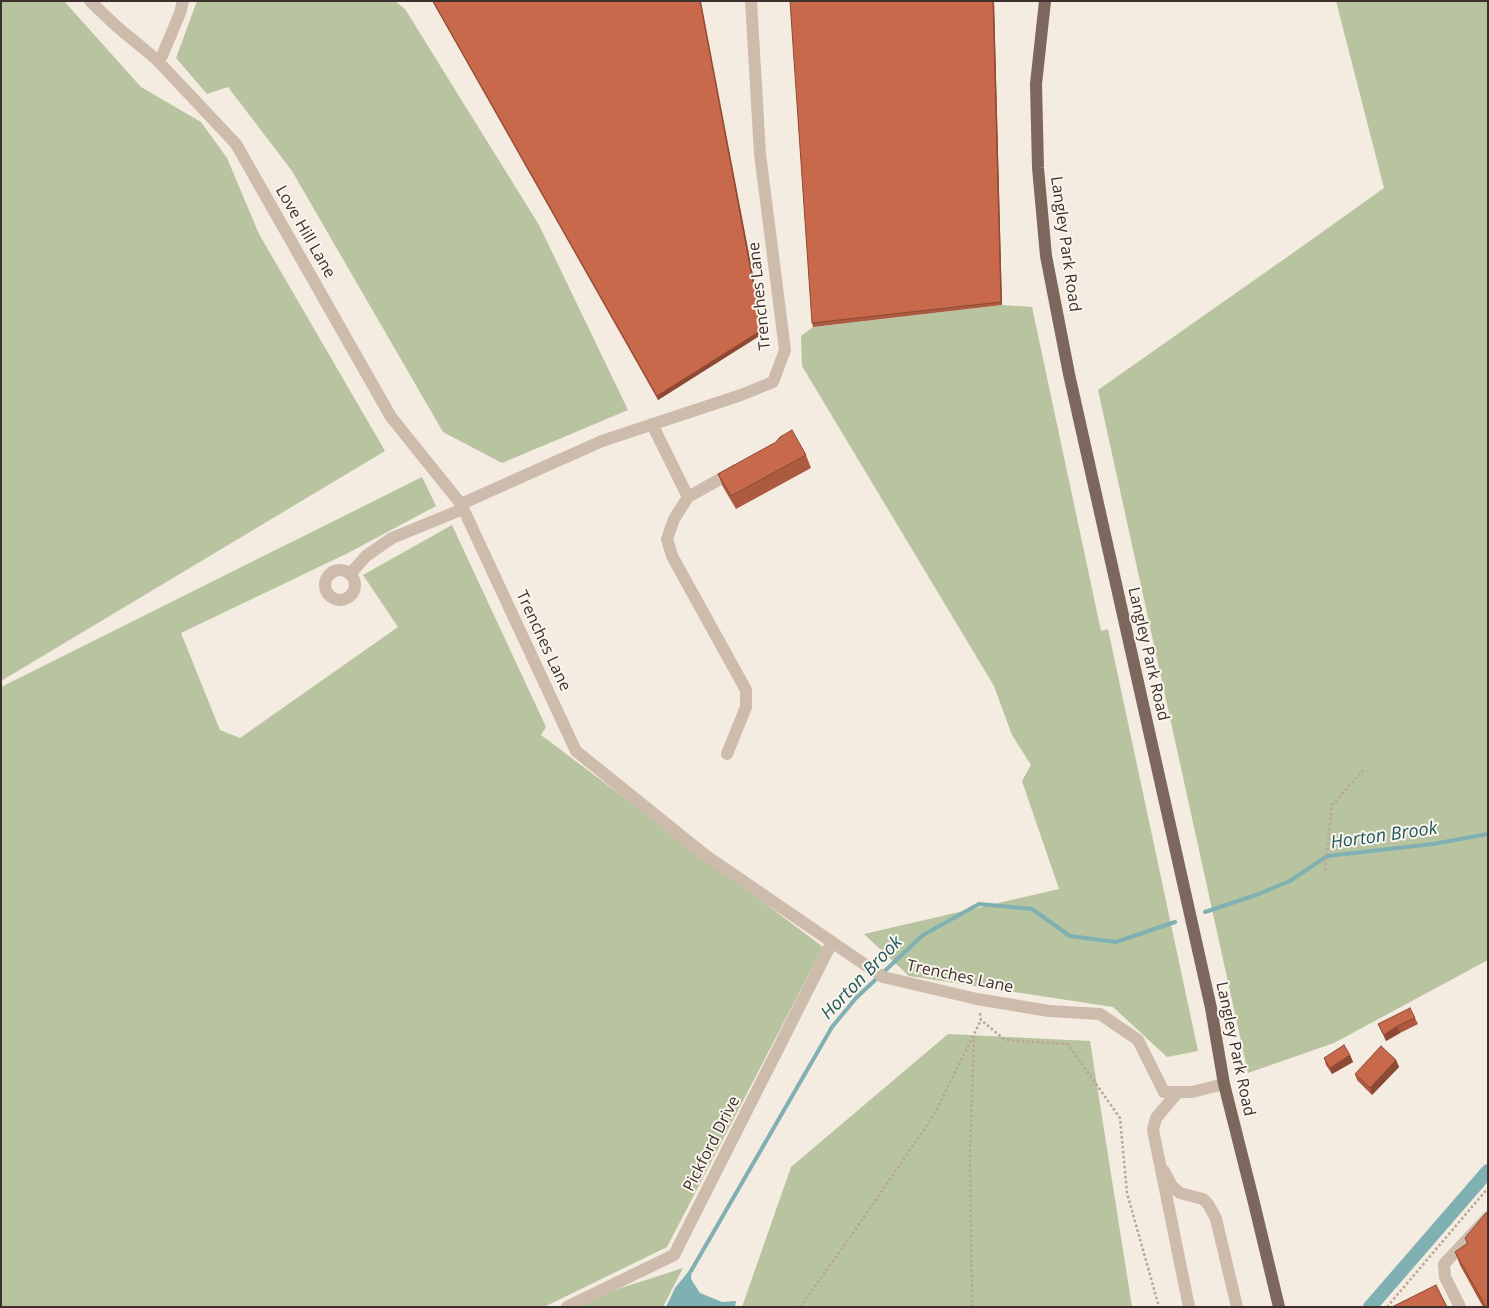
<!DOCTYPE html>
<style>
body{margin:0}
#map{position:relative;width:1489px;height:1308px;overflow:hidden;background:#f4ebe1;font-family:"Open Sans",sans-serif}
canvas{display:block}
.frame{position:absolute;inset:0;border:2px solid #3b302b;pointer-events:none}
</style>
<div id="map">
<canvas width="1489" height="1308"></canvas>
<div class="frame"></div>
</div>
<script>
const ctx = document.querySelector('canvas').getContext('2d');
ctx.lineJoin = 'round';
function fill(path, color) { ctx.fillStyle = color; ctx.fill(path, 'evenodd'); }
const toPath = rows => new Path2D(rows.map(r => 'M' + r).join(''));
function stroke(path, color, width, dash) { ctx.strokeStyle = color; ctx.lineWidth = width; ctx.lineCap = dash ? 'butt' : 'round'; ctx.setLineDash(dash || []); ctx.stroke(path); }
function write(font, color, halo, rows, align = 'center') {
  ctx.font = font + ' "Open Sans",sans-serif'; ctx.lineWidth = 4; ctx.setLineDash([]); ctx.textBaseline = 'middle'; ctx.strokeStyle = halo; ctx.fillStyle = color; for (const [text, x, y, turn = 0] of rows) {
    ctx.save(); ctx.translate(x, y); ctx.rotate((+turn || 0) * Math.PI / 180); ctx.textAlign = isNaN(turn) ? turn : align; if (halo) ctx.strokeText(text, 0, 0); ctx.fillText(text, 0, 0); ctx.restore();
  }
}
fill(toPath([
 [1,1,64,1,141,87,201,122,227,158,259,234,385,451,1,681],
 [197,1,395,1,405,9,539,225,628,410,502,463,443,432,292,171,228,87,207,94,176,58],
 [1336,1,1488,1,1488,963,1486,961,1334,1043,1248,1073,1098,390,1307,243,1384,188],
 [1002,305,1032,307,1101,631,1108,629,1198,1051,1167,1057,1113,1007,909,976,864,934,1059,889,1022,781,1031,765,1012,735,994,686,802,366,801,336,813,327],
 [422,477,436,506,348,553,181,633,220,730,240,738,398,627,363,575,452,525,546,727,541,735,823,947,667,1247,544,1307,1,1307,1,687],
 [948,1034,1090,1041,1132,1307,742,1307,791,1167],
 [683,1268,663,1307,578,1307,618,1289]
]), '#b8c4a0');
fill(toPath([
 [692,1267,691,1279,700,1293,722,1302,736,1301,735,1307,666,1307,675,1288]
]), '#7fb0b2');
stroke(toPath([
 [1205,912,1256,895,1290,881,1327,856,1433,844,1488,834],
 [691,1271,832,1027,856,998,923,935,979,904,1032,909,1070,936,1116,942,1175,922]
]), '#7fb0b2', 4);
stroke(toPath([
 [1370,1307,1488,1171]
]), '#7fb0b2', 14);
stroke(toPath([
 [1325,870,1332,805,1365,768],
 [980,1013,981,1020,1005,1040,1068,1044,1120,1118,1127,1193,1159,1307],
 [800,1307,846,1243,934,1115,981,1020],
 [972,1307,970,1154,974,1036],
 [1387,1307,1488,1188]
]), '#b9a596', 2.5, [2.5, 2.5]);
stroke(toPath([
 [90,1,115,25,156,59,236,144,391,417,461,504,576,751,705,855,883,977,977,999,1049,1011,1100,1014,1138,1040,1164,1092,1192,1092,1224,1084],
 [156,59,162,56,180,13,183,1],
 [652,424,688,497,736,470],
 [688,497,674,519,667,539,672,556,746,690,746,707,727,754],
 [461,504,602,441,741,395,773,382,785,350,760,154,751,1],
 '325 585a15 15 0 1 1 30 0a15 15 0 1 1-30 0Z',
 [351,573,366,556,392,538,463,509],
 [1178,1092,1156,1118,1153,1130,1189,1307],
 [1164,1171,1172,1186,1180,1193,1203,1199,1208,1204,1212,1211,1216,1219,1237,1307],
 [567,1307,674,1255,832,942],
 [1460,1307,1445,1277,1444,1264,1488,1217]
]), '#cdbbac', 12);
stroke(toPath([
 [1045,1,1036,84,1038,168,1046,256,1069,374,1211,1008,1224,1084,1254,1203,1279,1307]
]), '#7d675c', 12);
fill(toPath([
 [432,1,701,1,764,333,658,400],
 [994,1,1002,305,813,327,812,323],
 [806,455,811,468,736,509,723,487,718,474],
 [1415,1018,1418,1024,1400,1033,1386,1041,1378,1024],
 [1350,1055,1353,1062,1332,1074,1326,1065,1324,1058],
 [1396,1060,1399,1067,1372,1095,1357,1080,1355,1074],
 [1488,1212,1488,1307,1483,1307,1460,1265,1455,1252,1467,1244,1465,1238]
]), '#ac5a40');
fill(toPath([
 [700,1,764,333,658,400,657,396],
 [993,1,994,1,1002,305,1001,302],
 [1397,1026,1400,1033,1386,1041,1384,1035],
 [1350,1055,1353,1062,1332,1074,1330,1068],
 [1396,1060,1399,1067,1372,1095,1370,1088]
]), '#8c4a34');
const building = toPath([
 [433,1,700,1,762,330,657,396,433,1],
 [790,1,993,1,1001,302,812,323,790,1],
 [792,430,806,455,731,496,718,474,776,442,780,437,792,430],
 [1410,1008,1415,1018,1397,1026,1384,1035,1378,1024,1410,1008],
 [1344,1045,1350,1055,1330,1068,1324,1058,1344,1045],
 [1381,1046,1396,1060,1370,1088,1355,1074,1381,1046],
 [1488,1212,1488,1307,1486,1307,1455,1252,1468,1243,1465,1238,1485,1214,1488,1212],
 [1436,1285,1447,1307,1392,1307,1436,1285]
]);
fill(building, '#c8694b');
stroke(building, '#8c4a34', 1);
write('16px', '#3b302b', '#fbf5ee', [
 ["Love Hill Lane",305,232,60],
 ["Langley Park Road",1065,244,82],
 ["Trenches Lane",760,296,-96],
 ["Trenches Lane",543,641,65],
 ["Langley Park Road",1148,654,77],
 ["Trenches Lane",960,977,12],
 ["Langley Park Road",1235,1049,78],
 ["Pickford Drive",712,1144,-63]
]);
write('italic 18px', '#1f5a5e', '#fbf5ee', [
 ["Horton Brook",1384,836,-8],
 ["Horton Brook",862,978,-46]
]);
</script>
